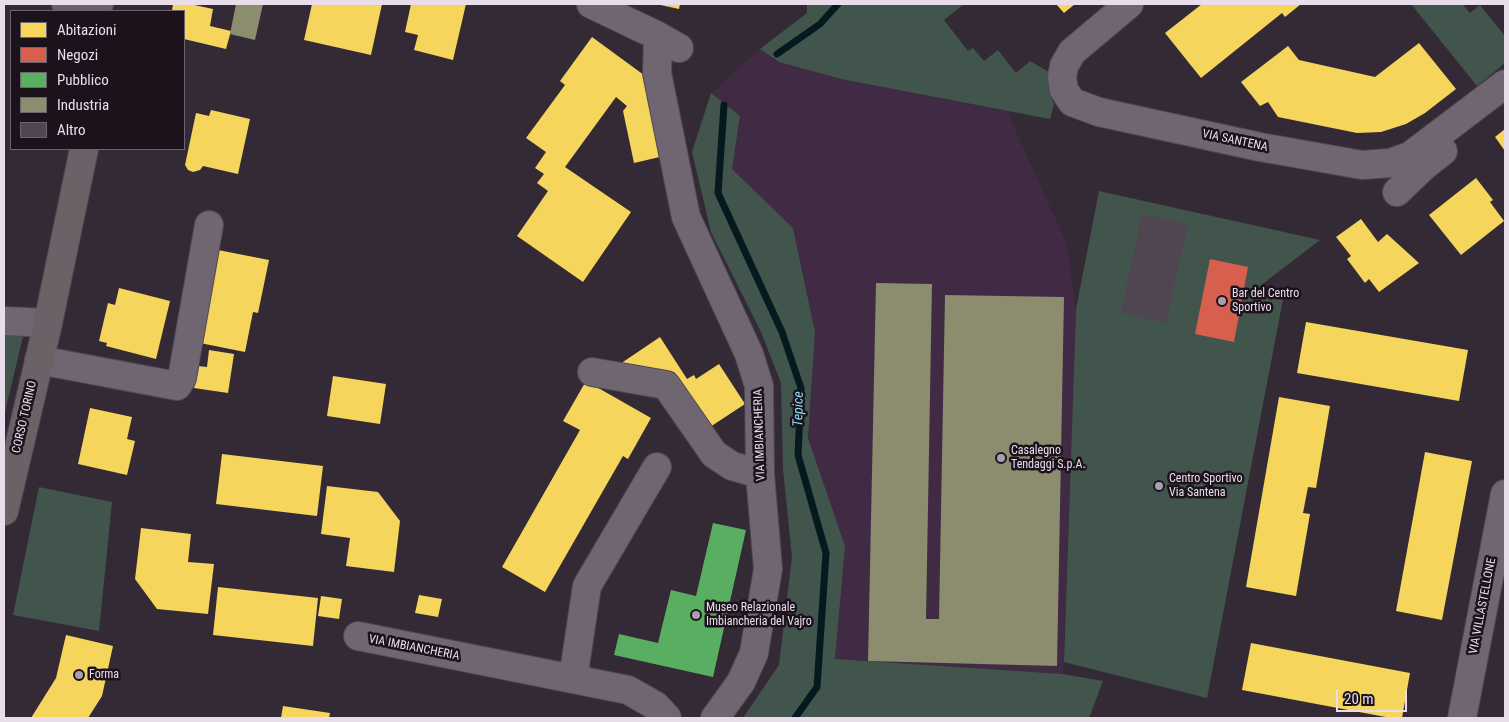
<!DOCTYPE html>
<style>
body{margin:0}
#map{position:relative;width:1509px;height:722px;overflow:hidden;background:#342a36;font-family:"Roboto Condensed",sans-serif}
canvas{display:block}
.frame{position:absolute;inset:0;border:5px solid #e9ddeb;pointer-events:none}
.legend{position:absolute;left:10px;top:10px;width:175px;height:140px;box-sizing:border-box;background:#1b121c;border:1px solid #6d636f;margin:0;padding:6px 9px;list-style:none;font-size:15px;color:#e9ddeb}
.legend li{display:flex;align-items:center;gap:10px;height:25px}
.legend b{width:25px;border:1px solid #6d636f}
.scale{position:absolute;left:1336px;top:690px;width:71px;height:22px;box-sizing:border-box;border:2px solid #e9ddeb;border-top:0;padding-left:6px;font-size:15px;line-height:18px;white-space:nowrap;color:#e9ddeb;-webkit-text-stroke:4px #1b121c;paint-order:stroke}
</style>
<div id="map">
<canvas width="1509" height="722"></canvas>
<div class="frame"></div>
<ul class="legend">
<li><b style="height:14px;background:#f6d55c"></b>Abitazioni</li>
<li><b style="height:14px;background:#d6604d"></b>Negozi</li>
<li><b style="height:14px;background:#5aae61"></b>Pubblico</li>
<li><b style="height:14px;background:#8c8c6e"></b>Industria</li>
<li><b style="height:14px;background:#4f4651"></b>Altro</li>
</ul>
<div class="scale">20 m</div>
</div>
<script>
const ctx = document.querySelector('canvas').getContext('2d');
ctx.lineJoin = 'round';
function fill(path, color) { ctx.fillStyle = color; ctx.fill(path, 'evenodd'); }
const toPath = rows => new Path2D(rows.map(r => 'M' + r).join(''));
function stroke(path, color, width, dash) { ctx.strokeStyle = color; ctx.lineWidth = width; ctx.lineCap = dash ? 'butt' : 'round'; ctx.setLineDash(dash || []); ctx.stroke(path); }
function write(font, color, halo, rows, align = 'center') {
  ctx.font = font + ' "Roboto Condensed",sans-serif'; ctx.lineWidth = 5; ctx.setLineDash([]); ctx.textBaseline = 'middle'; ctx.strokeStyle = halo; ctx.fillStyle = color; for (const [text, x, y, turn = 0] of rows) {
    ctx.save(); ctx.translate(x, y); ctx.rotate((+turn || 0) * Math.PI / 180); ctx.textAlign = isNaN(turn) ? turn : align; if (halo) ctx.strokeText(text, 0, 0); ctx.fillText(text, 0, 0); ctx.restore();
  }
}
fill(toPath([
 [760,49,779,62,841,79,1007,111,1067,245,1076,309,1063,674,835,660,845,546,808,438,815,332,793,228,732,169,740,116,711,93]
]), '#402a44');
fill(toPath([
 [807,4,964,4,944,20,968,51,973,48,984,61,998,50,1016,73,1030,61,1049,72,1049,92,1054,104,1050,119,841,79,779,62,760,49,807,13],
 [1411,4,1462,4,1470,13,1480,5,1505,36,1505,63,1477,86],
 [711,93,740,116,732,169,793,228,815,332,808,438,845,546,835,659,1063,674,1103,681,1089,718,743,718,779,665,792,557,783,469,781,383,761,332,711,232,692,152],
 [1099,191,1320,240,1256,289,1284,294,1207,698,1064,662,1076,309],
 [4,331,24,332,4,416],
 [39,487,112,502,99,631,13,615]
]), '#41554c');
fill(toPath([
 [173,4,190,4,213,9,210,26,231,31,226,49,184,39,184,11,172,11],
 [312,4,382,4,371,55,304,40],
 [411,4,466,4,453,60,414,50,418,35,405,32],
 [656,4,680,4,679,9],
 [1056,4,1075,4,1064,13],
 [1202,4,1301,4,1285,17,1282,13,1201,78,1165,33],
 [592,37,648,78,664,156,634,163,623,111,627,106,616,97,565,167,631,212,583,282,517,236,548,191,537,183,544,174,535,168,546,152,526,138,565,85,560,81],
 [1419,43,1456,89,1425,113,1406,124,1381,132,1357,133,1278,117,1268,102,1260,106,1241,82,1288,46,1299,60,1375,77],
 [211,110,250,119,238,174,203,166,200,170,193,172,188,170,185,165,196,113,209,116],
 [1505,129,1505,151,1495,137],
 [1476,178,1493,200,1490,202,1504,221,1461,255,1429,215],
 [1361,219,1378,242,1387,234,1419,263,1379,292,1369,279,1365,283,1347,259,1351,256,1336,237],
 [213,249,269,260,258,313,253,312,245,352,200,343],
 [119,288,170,301,156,359,106,346,107,343,99,341,108,303,115,305],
 [1306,322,1468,350,1459,401,1297,373],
 [660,337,687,379,694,375,696,379,719,364,745,404,710,427,674,372,617,366],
 [209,350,234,354,228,393,194,388,198,366,207,367],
 [333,376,386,384,380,424,327,416],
 [586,381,651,418,628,459,623,456,545,592,502,567,580,430,563,421],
 [1279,397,1330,406,1316,488,1308,487,1303,513,1310,514,1296,596,1246,587],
 [90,408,132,417,127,439,135,441,127,475,78,464],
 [1425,452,1472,461,1442,620,1396,611],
 [222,454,323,466,317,516,216,504],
 [327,486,378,492,400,521,394,572,346,566,350,538,321,534],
 [141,528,191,534,188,562,214,564,208,614,157,609,135,579],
 [218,587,318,598,313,646,213,635],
 [419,595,442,599,438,617,415,613],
 [321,596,342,599,339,619,318,616],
 [66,635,113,646,102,696,88,718,31,718,56,678],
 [1251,643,1410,673,1402,718,1391,718,1242,690],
 [283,706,330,713,329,718,281,718]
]), '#f6d55c');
fill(toPath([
 [1210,259,1248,267,1234,342,1195,334]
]), '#d6604d');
fill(toPath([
 [713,523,746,530,713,677,614,655,619,634,658,643,671,590,696,596]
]), '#5aae61');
fill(toPath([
 [236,4,263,4,255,40,230,34],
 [876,283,932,284,926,619,939,619,945,295,1064,297,1057,666,868,661]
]), '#8c8c6e');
stroke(toPath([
 [777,54,820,24,838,4],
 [724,105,718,193,782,332,801,388,798,455,826,553,817,687,795,718]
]), '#051a1f', 7);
fill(toPath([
 [1142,214,1188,224,1166,323,1121,313]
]), '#4f4651');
const minor = toPath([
 [591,4,658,36,679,48],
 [1129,4,1072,52,1064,66,1062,77,1064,90,1072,102,1099,112,1260,147,1362,165,1390,163,1410,156,1505,84],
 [658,36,657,73,686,217,749,354,759,386,760,474,768,569,754,653,741,682,715,718],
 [1397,192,1424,166,1443,151],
 [4,321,48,323],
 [39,360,177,386,182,378,209,225],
 [592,372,666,385,714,454,732,466,760,474],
 [358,636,628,690,656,706,667,718],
 [573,679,587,586,657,467],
 [1462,718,1505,494]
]);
const major = toPath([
 [66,4,83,7,99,4],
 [4,511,48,323,84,149]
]);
stroke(minor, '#514852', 30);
stroke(major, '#514852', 30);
stroke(minor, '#706672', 28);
stroke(major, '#6b6166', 28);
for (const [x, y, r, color] of [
 [1222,301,5,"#aa9eac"],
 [1001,458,5,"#aa9eac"],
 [1159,486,5,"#aa9eac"],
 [696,615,5,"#aa9eac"],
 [79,675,5,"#aa9eac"]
]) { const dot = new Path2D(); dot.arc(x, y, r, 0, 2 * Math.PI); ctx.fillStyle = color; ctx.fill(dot); stroke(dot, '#1b121c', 2); }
write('12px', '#e9ddeb', '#1b121c', [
 ["VIA SANTENA",1235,141,12],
 ["CORSO TORINO",25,417,-77],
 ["VIA IMBIANCHERIA",760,435,-92],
 ["VIA VILLASTELLONE",1483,606,-79],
 ["VIA IMBIANCHERIA",414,648,11]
]);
write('12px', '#e9ddeb', '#1b121c', [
 ["Bar del Centro",1232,294],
 ["Sportivo",1232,308],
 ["Casalegno",1011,451],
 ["Tendaggi S.p.A.",1011,465],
 ["Centro Sportivo",1169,479],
 ["Via Santena",1169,493],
 ["Museo Relazionale",706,608],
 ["Imbiancheria del Vajro",706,622],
 ["Forma",89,675]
], 'left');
write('italic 14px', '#8bdff0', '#1b121c', [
 ["Tepice",799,409,-89]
]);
</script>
